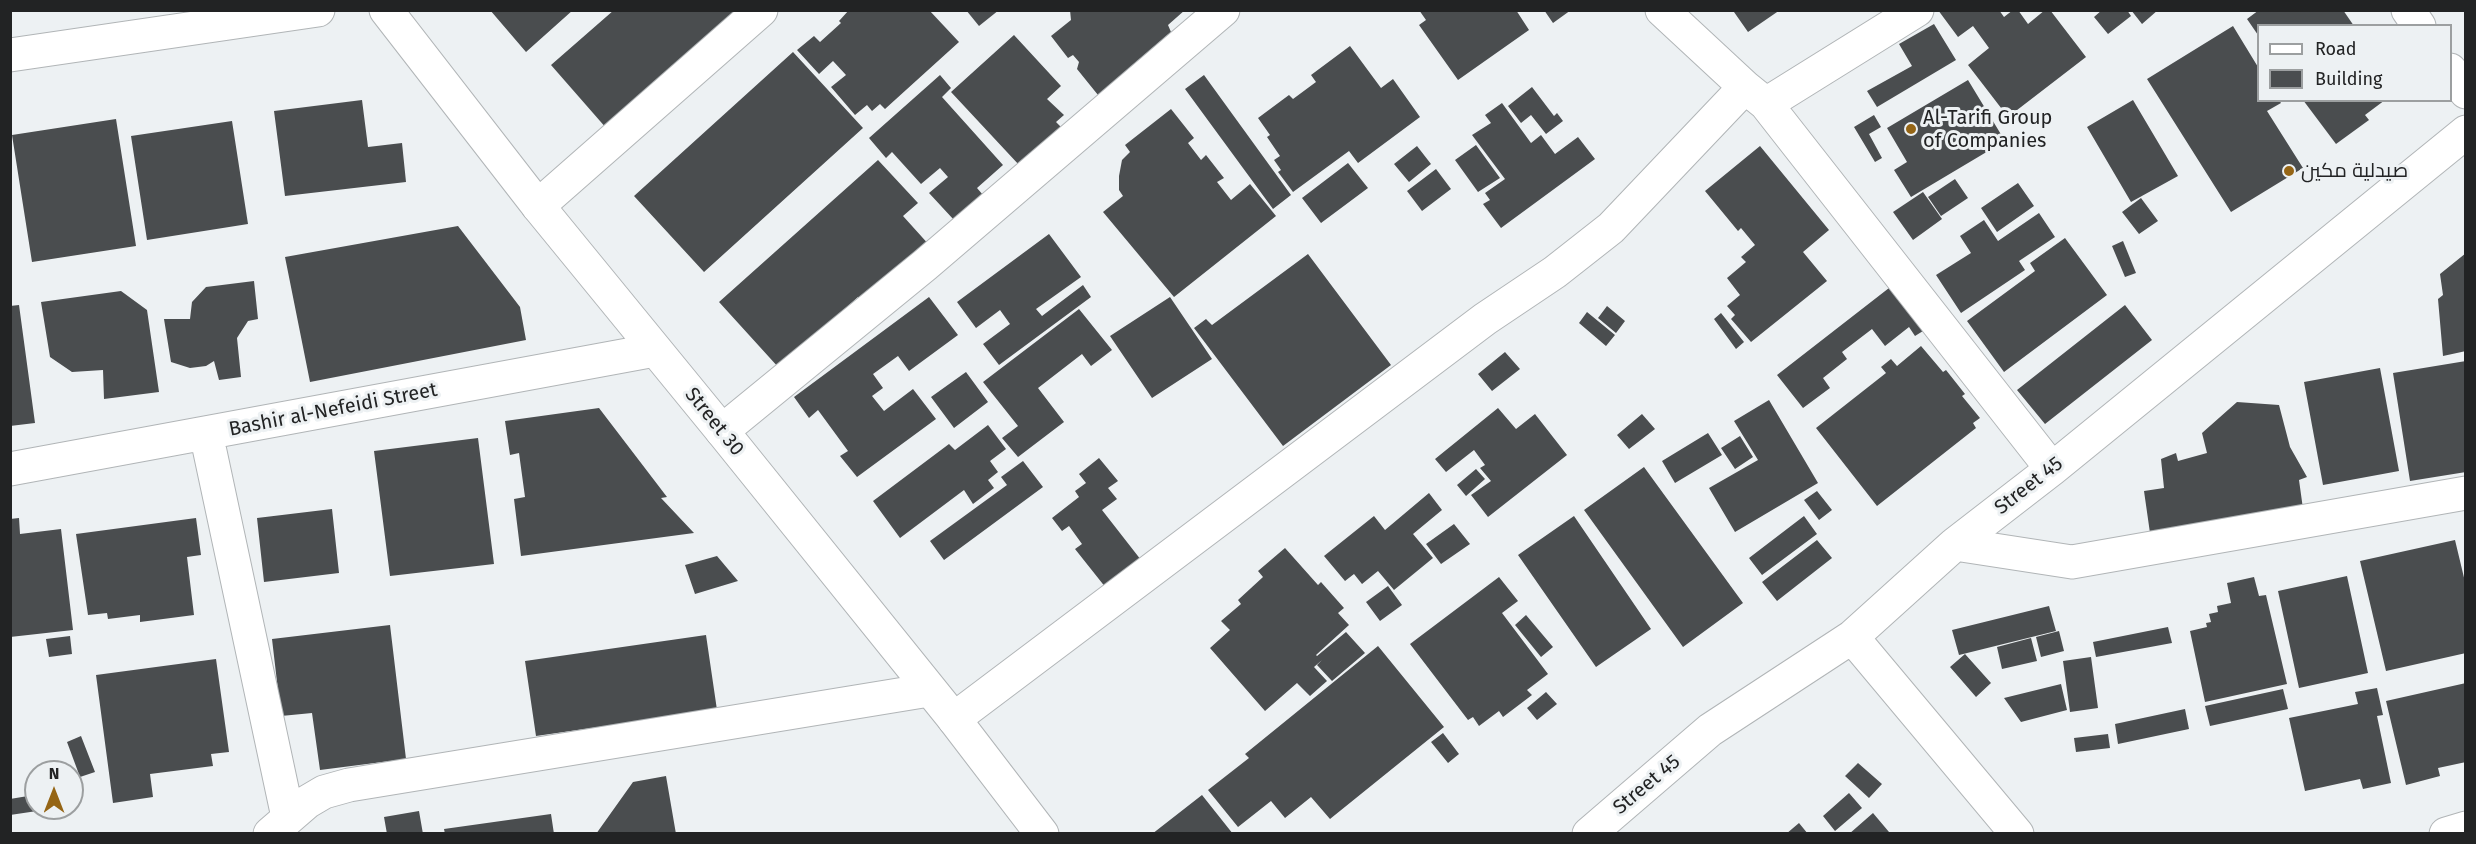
<!DOCTYPE html>
<meta charset="utf-8">
<style>
body{margin:0}
#map{position:relative;width:2476px;height:844px;overflow:hidden;background:#edf1f3;font-family:"Fira Sans",sans-serif}
canvas{display:block}
.frame{position:absolute;inset:0;border:12px solid #222324;pointer-events:none}
.legend{position:absolute;left:2257px;top:24px;width:195px;height:78px;box-sizing:border-box;background:#edf1f3;border:2px solid #9c9fa0;margin:0;padding:8px 10px;list-style:none;font-size:18px;color:#222324}
.legend li{display:flex;align-items:center;gap:12px;height:30px}
.legend b{width:30px;border:2px solid #9c9fa0}
.north{position:absolute;left:24px;top:760px;width:60px;height:60px;box-sizing:border-box;background:#edf1f3;border:2px solid #9c9fa0;border-radius:50%;rotate:0deg;font-size:16px;font-weight:700;line-height:24px;text-align:center;color:#222324}
.north::after{content:'';display:block;margin:auto;width:21px;height:27px;background:#956515;clip-path:polygon(50% 0,100% 100%,50% 72%,0 100%)}
</style>
<div id="map">
<canvas width="2476" height="844"></canvas>
<div class="frame"></div>
<ul class="legend">
<li><b style="height:8px;background:#fff"></b>Road</li>
<li><b style="height:16px;background:#4a4d4f"></b>Building</li>
</ul>
<div class="north">N</div>
</div>
<script>
const ctx = document.querySelector('canvas').getContext('2d');
ctx.lineJoin = 'round';
function fill(path, color) { ctx.fillStyle = color; ctx.fill(path, 'evenodd'); }
const toPath = rows => new Path2D(rows.map(r => 'M' + r).join(''));
function stroke(path, color, width, dash) { ctx.strokeStyle = color; ctx.lineWidth = width; ctx.lineCap = dash ? 'butt' : 'round'; ctx.setLineDash(dash || []); ctx.stroke(path); }
function write(font, color, halo, rows, align = 'center') {
  ctx.font = font + ' "Fira Sans",Cairo,sans-serif'; ctx.lineWidth = 6; ctx.setLineDash([]); ctx.textBaseline = 'middle'; ctx.strokeStyle = halo; ctx.fillStyle = color; for (const [text, x, y, turn = 0] of rows) {
    ctx.save(); ctx.translate(x, y); ctx.rotate((+turn || 0) * Math.PI / 180); ctx.textAlign = isNaN(turn) ? turn : align; if (halo) ctx.strokeText(text, 0, 0); ctx.fillText(text, 0, 0); ctx.restore();
  }
}
fill(toPath([
 [490,10,573,10,526,52],
 [614,10,746,10,607,129,551,65],
 [849,10,929,10,959,42,885,109,880,104,872,111,867,105,855,115,831,87,846,75,833,61,819,74,797,50,814,36,820,42,841,23,839,21],
 [966,10,999,10,979,26],
 [1070,10,1185,10,1168,25,1171,32,1098,95,1077,69,1079,62,1073,55,1068,58,1051,36,1071,20],
 [1419,10,1516,10,1529,30,1458,80,1419,25,1426,20],
 [1544,10,1571,10,1553,23],
 [1737,10,1780,10,1748,32,1734,12],
 [1938,10,1999,10,2004,17,2013,10,2018,10,2028,24,2045,10,2050,10,2086,57,2008,117,1968,65,1989,48,1973,26,1958,37],
 [2102,10,2127,10,2131,16,2108,34,2094,17],
 [2131,10,2158,10,2142,24],
 [2259,10,2343,10,2354,26,2258,26,2258,35,2247,19],
 [1934,24,1956,60,1877,107,1867,91,1912,66,1899,44],
 [2233,26,2258,67,2258,100,2279,100,2281,103,2267,111,2303,168,2231,212,2147,79],
 [1014,35,1061,86,1047,99,1064,115,1056,122,1062,128,1020,166,951,92],
 [1350,46,1381,88,1393,79,1420,117,1358,163,1349,151,1293,192,1278,172,1281,170,1274,160,1280,156,1267,137,1270,135,1258,118,1289,95,1293,99,1316,82,1311,75],
 [793,52,863,128,704,272,634,196],
 [940,75,951,88,942,97,1003,165,977,188,983,195,954,220,929,193,948,177,940,168,921,184,892,152,886,158,869,138],
 [1204,75,1291,195,1273,209,1185,89],
 [1968,80,2005,141,1911,197,1894,170,1907,162,1887,128],
 [1532,87,1554,116,1557,113,1563,121,1546,134,1531,115,1521,123,1508,106],
 [362,100,368,147,402,143,406,182,285,196,274,111],
 [2133,100,2178,176,2131,202,2087,127],
 [2303,100,2385,100,2365,115,2369,120,2336,144],
 [1502,103,1531,143,1541,135,1555,154,1578,137,1595,159,1501,228,1483,204,1490,200,1485,193,1505,179,1472,135,1491,123,1485,115],
 [1171,109,1194,138,1188,143,1201,160,1206,155,1224,178,1217,182,1231,200,1250,184,1276,216,1174,297,1103,212,1123,196,1119,190,1119,176,1122,160,1130,152,1125,145],
 [1874,115,1881,127,1869,134,1882,158,1875,162,1854,127],
 [116,119,136,246,32,262,12,135],
 [232,121,248,224,147,240,131,136],
 [1476,145,1500,178,1478,192,1455,160],
 [1417,146,1431,164,1409,182,1394,164],
 [1760,146,1829,230,1803,252,1827,281,1751,342,1731,319,1735,315,1727,306,1740,295,1727,278,1746,262,1741,257,1755,245,1741,228,1738,231,1705,191],
 [878,160,918,203,903,216,931,247,866,305,858,297,779,368,719,302],
 [1348,163,1368,188,1321,223,1302,198],
 [1436,169,1451,189,1422,211,1407,191],
 [1955,179,1968,198,1941,216,1928,197],
 [2018,183,2034,206,1997,232,1981,208],
 [1923,192,1942,219,1913,240,1893,212],
 [2141,198,2158,221,2139,234,2122,212],
 [2039,213,2055,237,2019,261,2025,270,1961,313,1936,275,1971,253,1960,236,1984,220,1998,241],
 [458,226,520,307,526,340,310,382,285,257],
 [1049,234,1081,277,1036,309,1042,316,1083,285,1091,297,999,365,983,344,1010,324,1000,310,976,328,957,302],
 [2065,238,2107,295,2004,372,1967,321,2035,271,2030,263],
 [2123,241,2136,273,2125,277,2112,246],
 [2466,253,2466,351,2443,356,2438,299,2443,295,2440,274],
 [1308,254,1391,365,1283,446,1194,328,1206,319,1212,325],
 [254,281,258,319,248,321,237,338,241,377,219,380,214,361,206,366,190,368,171,362,164,319,190,319,192,302,206,287],
 [1889,288,1923,331,1915,336,1909,327,1885,346,1872,329,1842,352,1847,359,1823,378,1830,388,1803,408,1777,375],
 [121,291,147,310,159,392,104,399,103,370,72,372,50,357,41,302],
 [929,297,958,335,909,371,898,356,873,374,883,388,872,396,884,411,913,389,936,419,857,477,840,456,848,451,818,410,809,418,794,397],
 [1170,297,1212,359,1152,398,1110,336],
 [19,305,35,423,10,426,10,306],
 [2125,305,2152,340,2045,424,2017,390],
 [1607,306,1625,321,1616,333,1598,318],
 [1079,309,1112,350,1091,366,1082,354,1038,388,1064,422,1018,457,1002,438,1018,426,983,382],
 [1587,312,1615,335,1606,346,1579,323],
 [1721,313,1744,342,1736,349,1714,319],
 [1921,346,1943,372,1946,370,1965,394,1962,396,1980,418,1973,423,1976,428,1877,506,1816,428,1886,373,1881,367,1891,359,1897,366],
 [1505,352,1520,369,1492,391,1478,374],
 [2466,361,2466,472,2410,481,2393,373],
 [2380,368,2399,471,2323,485,2304,382],
 [966,372,988,402,954,428,931,397],
 [1769,400,1818,483,1735,532,1709,488,1758,460,1734,421],
 [2237,402,2279,405,2290,447,2307,477,2299,480,2304,516,2151,540,2144,491,2164,488,2161,459,2176,453,2178,461,2207,453,2202,433],
 [599,408,667,497,661,498,694,533,521,556,514,499,525,497,519,453,510,455,505,421],
 [1498,408,1516,429,1535,414,1567,455,1488,517,1471,495,1491,481,1480,468,1485,465,1474,450,1446,472,1435,459],
 [1642,414,1655,429,1629,449,1617,435],
 [988,425,1006,449,990,461,998,472,988,480,994,488,973,504,964,490,900,538,873,501,949,444,955,450],
 [1708,433,1722,455,1675,483,1662,461],
 [1740,436,1753,457,1735,469,1721,448],
 [478,438,494,564,390,576,374,451],
 [1099,458,1118,481,1108,488,1117,499,1102,510,1141,560,1106,588,1075,549,1082,544,1069,526,1062,531,1052,518,1079,497,1075,491,1086,483,1079,474],
 [1023,461,1043,487,944,560,930,541,1007,485,1001,477],
 [1644,467,1743,603,1683,647,1584,510],
 [1476,469,1485,479,1466,496,1457,485],
 [1817,491,1832,510,1819,520,1804,500],
 [1429,493,1442,510,1413,534,1433,558,1394,590,1378,571,1362,584,1354,574,1345,581,1324,556,1374,516,1385,530],
 [332,509,339,573,264,582,257,518],
 [1574,516,1651,629,1596,667,1518,555],
 [1804,516,1817,534,1762,575,1749,558],
 [19,518,20,534,61,529,73,630,10,637,10,519],
 [196,518,201,555,187,557,194,615,140,622,140,615,108,619,107,613,88,615,76,534],
 [1454,524,1470,544,1441,564,1426,544],
 [1817,540,1832,558,1777,601,1762,582],
 [2455,540,2466,586,2466,653,2386,671,2360,561],
 [1285,548,1318,585,1321,582,1344,608,1338,613,1349,625,1316,655,1317,656,1346,632,1365,653,1332,681,1317,665,1322,660,1314,667,1327,681,1310,696,1297,683,1265,711,1210,648,1230,630,1221,621,1241,604,1238,600,1263,577,1258,571],
 [717,556,738,581,695,594,685,565],
 [2347,576,2368,673,2299,688,2278,591],
 [1499,577,1518,601,1502,613,1548,674,1527,690,1532,695,1503,717,1499,711,1479,726,1473,717,1468,720,1410,644],
 [2254,577,2259,596,2266,595,2287,684,2205,702,2190,631,2207,627,2206,623,2211,622,2209,614,2218,612,2217,606,2231,603,2227,583],
 [1388,586,1402,605,1380,621,1366,602],
 [2049,606,2056,631,1959,655,1952,630],
 [1526,615,1553,647,1541,657,1515,625],
 [390,625,406,759,320,770,312,713,281,716,272,639],
 [2168,627,2172,643,2096,657,2093,642],
 [2059,631,2064,651,2041,657,2036,637],
 [706,635,717,710,536,736,525,661],
 [70,636,72,654,49,657,46,639],
 [2031,638,2037,661,2002,669,1997,647],
 [1378,646,1444,727,1330,819,1311,797,1285,818,1271,801,1238,827,1208,790,1249,758,1245,754],
 [1965,654,1991,683,1976,697,1950,667],
 [2091,657,2098,708,2070,712,2063,661],
 [216,659,229,752,211,754,213,766,150,774,153,797,113,803,96,675],
 [2466,683,2466,762,2438,768,2440,776,2406,785,2386,701],
 [2061,684,2067,710,2021,722,2004,698],
 [2377,688,2383,715,2377,716,2391,783,2363,789,2360,779,2305,791,2289,718,2358,704,2355,692],
 [2283,689,2288,709,2210,726,2205,706],
 [1546,692,1557,704,1537,720,1527,708],
 [2185,709,2189,729,2118,744,2115,724],
 [1443,733,1459,754,1448,763,1431,742],
 [2108,734,2110,748,2076,752,2074,738],
 [81,736,95,772,80,777,67,742],
 [1858,763,1882,784,1869,798,1845,776],
 [666,776,676,834,596,834,633,782],
 [1849,793,1862,808,1835,831,1823,816],
 [34,795,37,811,10,815,10,799],
 [1202,795,1233,834,1152,834],
 [419,811,423,834,387,834,384,817],
 [1873,813,1889,832,1888,834,1849,834],
 [551,814,554,834,445,834,444,829],
 [1799,823,1808,834,1786,834]
]), '#4a4d4f');
const minor = toPath([
 [1662,10,1745,87],
 [2408,10,2419,26],
 [10,55,318,10],
 [2450,70,2466,92],
 [1766,104,2052,469],
 [538,206,761,10],
 [722,431,925,265,1223,10],
 [206,433,288,817],
 [10,469,655,350],
 [1955,544,2072,562,2466,493],
 [1852,637,2017,834],
 [954,719,1485,319,1555,272,1611,228,1745,87,1766,104,1917,10],
 [270,834,307,802,324,792,349,785,929,690],
 [1589,834,1710,730,1852,637,1955,544,2052,469,2466,132],
 [2446,834,2466,828]
]);
const tertiary = toPath([
 [386,10,538,206,722,431,954,719,1042,834]
]);
stroke(minor, '#b1b5b7', 35);
stroke(tertiary, '#b1b5b7', 35);
stroke(minor, '#fff', 33);
stroke(tertiary, '#fff', 33);
for (const [x, y, r, color] of [
 [1911,129,6,"#956515"],
 [2289,171,6,"#956515"]
]) { const dot = new Path2D(); dot.arc(x, y, r, 0, 2 * Math.PI); ctx.fillStyle = color; ctx.fill(dot); stroke(dot, '#edf1f3', 2); }
write('20px', '#222324', '#edf1f3', [
 ["Al-Tarifi Group",1923,118],
 ["of Companies",1923,141],
 ["صيدلية مكين",2301,171]
], 'left');
write('20px', '#222324', '#edf1f3', [
 ["Bashir al-Nefeidi Street",333,410,-11],
 ["Street 30",714,422,51],
 ["Street 45",2029,486,-38],
 ["Street 45",1647,785,-40]
]);
</script>
